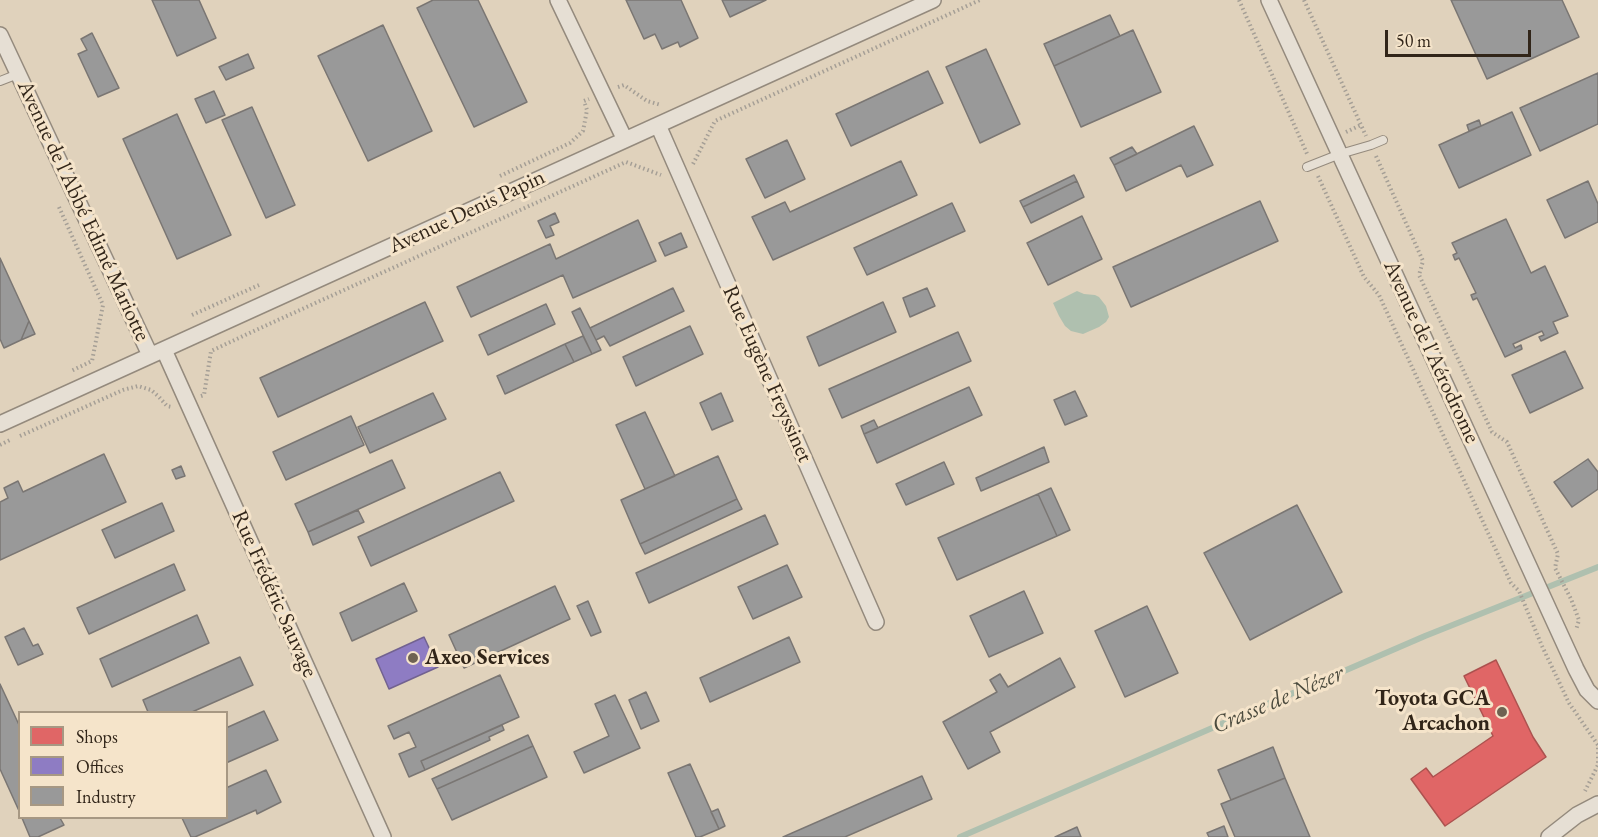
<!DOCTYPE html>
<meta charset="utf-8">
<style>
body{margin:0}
#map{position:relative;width:1598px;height:837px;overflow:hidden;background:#e0d2bc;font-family:"EB Garamond",serif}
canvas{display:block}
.legend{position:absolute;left:18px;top:711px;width:210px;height:108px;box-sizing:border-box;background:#f5e4ca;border:2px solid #a79883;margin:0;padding:8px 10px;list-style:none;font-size:18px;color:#312519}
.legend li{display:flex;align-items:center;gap:12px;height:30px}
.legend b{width:30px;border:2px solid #a79883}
.scale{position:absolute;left:1385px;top:30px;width:146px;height:27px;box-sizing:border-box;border:3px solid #312519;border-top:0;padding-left:8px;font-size:18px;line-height:21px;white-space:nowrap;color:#312519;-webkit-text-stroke:4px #f5e4ca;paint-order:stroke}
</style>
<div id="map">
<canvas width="1598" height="837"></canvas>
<ul class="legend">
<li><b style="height:16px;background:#e06666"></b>Shops</li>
<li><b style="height:16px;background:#8e7cc3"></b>Offices</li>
<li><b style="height:16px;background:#999"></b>Industry</li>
</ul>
<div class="scale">50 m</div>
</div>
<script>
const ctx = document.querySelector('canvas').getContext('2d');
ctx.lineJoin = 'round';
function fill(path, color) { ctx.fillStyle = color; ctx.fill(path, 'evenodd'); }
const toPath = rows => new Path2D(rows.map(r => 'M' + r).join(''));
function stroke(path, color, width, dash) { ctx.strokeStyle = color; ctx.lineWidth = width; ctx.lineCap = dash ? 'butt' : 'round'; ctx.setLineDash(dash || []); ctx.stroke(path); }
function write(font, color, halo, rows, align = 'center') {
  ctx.font = font + ' "EB Garamond",serif'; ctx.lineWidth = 6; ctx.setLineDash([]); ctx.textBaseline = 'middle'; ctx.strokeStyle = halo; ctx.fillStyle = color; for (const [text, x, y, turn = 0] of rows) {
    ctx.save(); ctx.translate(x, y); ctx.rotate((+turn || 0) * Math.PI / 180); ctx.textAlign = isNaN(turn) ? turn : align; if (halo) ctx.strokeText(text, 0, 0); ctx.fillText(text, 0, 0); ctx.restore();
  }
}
fill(toPath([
 [1077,291,1084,294,1095,295,1099,297,1106,306,1109,317,1106,322,1099,327,1083,334,1071,331,1065,326,1059,316,1053,303]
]), '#afc0af');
const shops = toPath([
 [1496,660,1533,737,1546,757,1445,826,1411,779,1426,768,1433,777,1493,736,1464,676,1496,660]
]);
fill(shops, '#e06666');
stroke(shops, '#ac524f', 1.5);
const offices = toPath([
 [424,637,438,667,389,689,376,659,424,637]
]);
fill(offices, '#8e7cc3');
stroke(offices, '#726290', 1.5);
const industry = toPath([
 [152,0,199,0,216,38,177,56,152,0],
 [433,0,478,0,527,102,474,127,417,8,433,0],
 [626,0,681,0,698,38,680,47,678,42,662,49,655,34,644,39,626,0],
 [722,0,766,0,730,17,722,0],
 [1451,0,1562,0,1579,37,1487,79,1451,0],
 [1110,15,1120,36,1054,66,1044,44,1110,15],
 [383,25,432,131,368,161,318,56,383,25],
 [1133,30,1161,92,1081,127,1054,66,1133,30],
 [92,33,119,88,98,97,78,54,87,50,81,39,92,33],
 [986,49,1020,124,980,143,946,67,986,49],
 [248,54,254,68,226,80,219,67,248,54],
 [928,71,943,103,851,146,836,114,928,71],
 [1598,73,1598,124,1540,151,1520,108,1598,73],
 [214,91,225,115,206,123,195,99,214,91],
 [252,107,295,205,266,218,222,120,252,107],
 [1512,112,1531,155,1459,188,1439,145,1512,112],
 [177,114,231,235,177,259,123,139,177,114],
 [1479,120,1481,126,1469,131,1467,125,1479,120],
 [1194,126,1213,165,1187,177,1181,165,1126,191,1114,165,1194,126],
 [787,140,805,179,765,198,746,159,787,140],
 [1132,147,1137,154,1114,165,1110,158,1132,147],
 [901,161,917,195,773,260,752,217,785,202,790,212,901,161],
 [1074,175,1077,181,1023,207,1020,201,1074,175],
 [1077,181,1084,197,1031,223,1023,207,1077,181],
 [1588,181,1598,204,1598,222,1565,238,1547,200,1588,181],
 [1260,201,1278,241,1131,307,1113,267,1260,201],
 [952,203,965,231,867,275,854,248,952,203],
 [555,213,559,222,550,226,554,235,546,238,538,221,555,213],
 [1082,216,1102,259,1048,285,1027,243,1082,216],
 [1506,219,1531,273,1545,266,1568,316,1553,322,1558,333,1541,341,1539,337,1544,335,1542,331,1513,344,1515,348,1521,345,1522,349,1505,357,1477,298,1473,300,1471,295,1476,293,1459,258,1455,260,1453,255,1457,253,1452,243,1506,219],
 [638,220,656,261,573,298,563,275,471,317,457,287,550,244,556,259,638,220],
 [681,233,687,247,665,256,659,243,681,233],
 [0,258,29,321,21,340,4,348,0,339,0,258],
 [673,288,684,311,610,346,604,336,596,340,590,328,673,288],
 [927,288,935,306,910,317,903,298,927,288],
 [425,302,443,341,278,417,260,378,425,302],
 [883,302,896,332,819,366,807,337,883,302],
 [546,304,555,324,488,355,479,335,546,304],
 [580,308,601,350,592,354,572,312,580,308],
 [29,321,35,334,21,340,29,321],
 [690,326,703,354,636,386,623,357,690,326],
 [958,332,971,361,842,418,829,389,958,332],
 [583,336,592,354,574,362,565,344,583,336],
 [565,344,574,362,505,394,497,376,565,344],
 [1565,351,1583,388,1530,413,1512,375,1565,351],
 [969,387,982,415,877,463,864,434,969,387],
 [1075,391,1087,416,1065,425,1054,400,1075,391],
 [433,393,446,419,370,453,358,427,433,393],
 [721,393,733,421,712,430,700,403,721,393],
 [645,412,675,476,645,489,616,425,645,412],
 [351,416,364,445,286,480,273,452,351,416],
 [874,420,878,428,864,434,861,426,874,420],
 [1044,447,1049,462,981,491,976,478,1044,447],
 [104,454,126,502,0,560,0,502,8,498,4,488,18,481,23,492,104,454],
 [718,456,737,499,640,544,621,500,718,456],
 [1588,459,1598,472,1598,489,1572,507,1554,482,1588,459],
 [392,460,405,488,308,532,295,504,392,460],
 [944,462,954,484,906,505,896,484,944,462],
 [181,466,185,476,176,479,172,470,181,466],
 [500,472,514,501,371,566,358,537,500,472],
 [1051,488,1070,530,1057,536,1038,494,1051,488],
 [1038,494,1057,536,957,580,938,538,1038,494],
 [737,499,742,509,645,554,640,544,737,499],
 [162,503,174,531,115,558,102,530,162,503],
 [1297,505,1342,592,1250,640,1204,553,1297,505],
 [358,510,364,522,313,545,308,532,358,510],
 [765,515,778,544,649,603,636,573,765,515],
 [174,564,185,590,89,634,77,608,174,564],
 [787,565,802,597,753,619,738,587,787,565],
 [404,583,417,611,352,641,340,613,404,583],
 [555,586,570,619,464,668,449,635,555,586],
 [1024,591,1043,633,989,657,970,616,1024,591],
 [588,601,601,632,591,636,577,606,588,601],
 [1147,606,1178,673,1125,697,1095,631,1147,606],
 [197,615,209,643,112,687,100,659,197,615],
 [24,628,33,646,38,644,43,654,18,665,5,637,24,628],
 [789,637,800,662,710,702,700,678,789,637],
 [240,657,253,685,192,712,148,712,143,700,240,657],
 [1060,658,1075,687,990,732,1000,752,968,769,943,722,997,692,990,680,1000,674,1008,687,1060,658],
 [500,675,519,717,421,761,425,770,409,777,399,754,416,747,409,732,394,739,388,726,500,675],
 [0,684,20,727,20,813,0,769,0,684],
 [646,692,659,721,641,729,629,700,646,692],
 [615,695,640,748,584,773,574,752,609,736,595,704,615,695],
 [264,711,278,740,226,763,226,728,264,711],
 [502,725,504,730,489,737,490,740,425,770,421,761,502,725],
 [528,735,533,746,437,789,432,779,528,735],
 [533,746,547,777,452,820,437,789,533,746],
 [1273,747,1285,778,1231,800,1218,770,1273,747],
 [690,764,719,829,700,837,696,837,668,773,690,764],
 [266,770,281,802,257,814,256,810,195,837,191,837,182,818,226,818,226,788,266,770],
 [922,776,932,799,845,837,783,837,922,776],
 [1285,778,1310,837,1235,837,1221,804,1285,778],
 [718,809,725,826,719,829,711,812,718,809],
 [22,818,60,818,64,825,38,837,30,837,22,818],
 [1224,826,1228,837,1209,837,1207,833,1224,826],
 [1077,827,1081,837,1055,837,1077,827]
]);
fill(industry, '#999');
stroke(industry, '#7a7673', 1.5);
stroke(toPath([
 [960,837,1425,636,1598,567]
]), '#afc0af', 6);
const lane = toPath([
 [0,81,18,74],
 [1307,167,1340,154,1371,145,1383,140]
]);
const street = toPath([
 [558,0,625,140],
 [1269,0,1576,669,1587,690,1598,701],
 [0,35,150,355],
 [658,125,876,622],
 [164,350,383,837],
 [0,424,933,0],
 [1549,837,1577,815,1598,804]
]);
stroke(lane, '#948a7d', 10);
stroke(street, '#948a7d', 18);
stroke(toPath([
 [1239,0,1308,156],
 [1304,0,1366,136],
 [618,87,624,85,647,101,661,105],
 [1346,132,1361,125],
 [1376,156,1423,261,1419,275,1492,432,1507,442,1558,554,1555,568,1571,599,1579,620,1576,630],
 [693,164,715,121,980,0],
 [500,176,570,143,583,131,587,110,584,101,589,99],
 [1318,176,1364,277,1379,295,1511,583,1519,591,1542,646,1569,703,1598,745,1598,765,1585,791],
 [59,207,103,305,92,361,71,371],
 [192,315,259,285],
 [201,396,204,395,211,351,256,330,626,162,661,175],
 [20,436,123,390,138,386,151,390,159,397,167,406,172,407],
 [0,445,10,440]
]), '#a59f96', 4, [1.5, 3]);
stroke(lane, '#e6dfd4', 8);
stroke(street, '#e6dfd4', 15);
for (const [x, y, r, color] of [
 [413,658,6,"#6e6252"],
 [1502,712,6,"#6e6252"]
]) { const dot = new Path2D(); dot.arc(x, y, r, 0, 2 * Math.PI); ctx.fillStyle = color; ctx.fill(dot); stroke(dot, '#f5e4ca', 2); }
write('22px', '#312519', '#f5e4ca', [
 ["Avenue de l'Abbé Edimé Mariotte",83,211,65],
 ["Avenue Denis Papin",467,212,-25],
 ["Avenue de l'Aérodrome",1431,352,65],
 ["Rue Eugène Freyssinet",767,374,66],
 ["Rue Frédéric Sauvage",274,594,66]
]);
write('bold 22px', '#312519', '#f5e4ca', [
 ["Axeo Services",425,658],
 ["Toyota GCA",1490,699,"right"],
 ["Arcachon",1490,724,"right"]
], 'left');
write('italic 24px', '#4b4a3d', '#f5e4ca', [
 ["Crasse de Nézer",1278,700,-23]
]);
</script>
